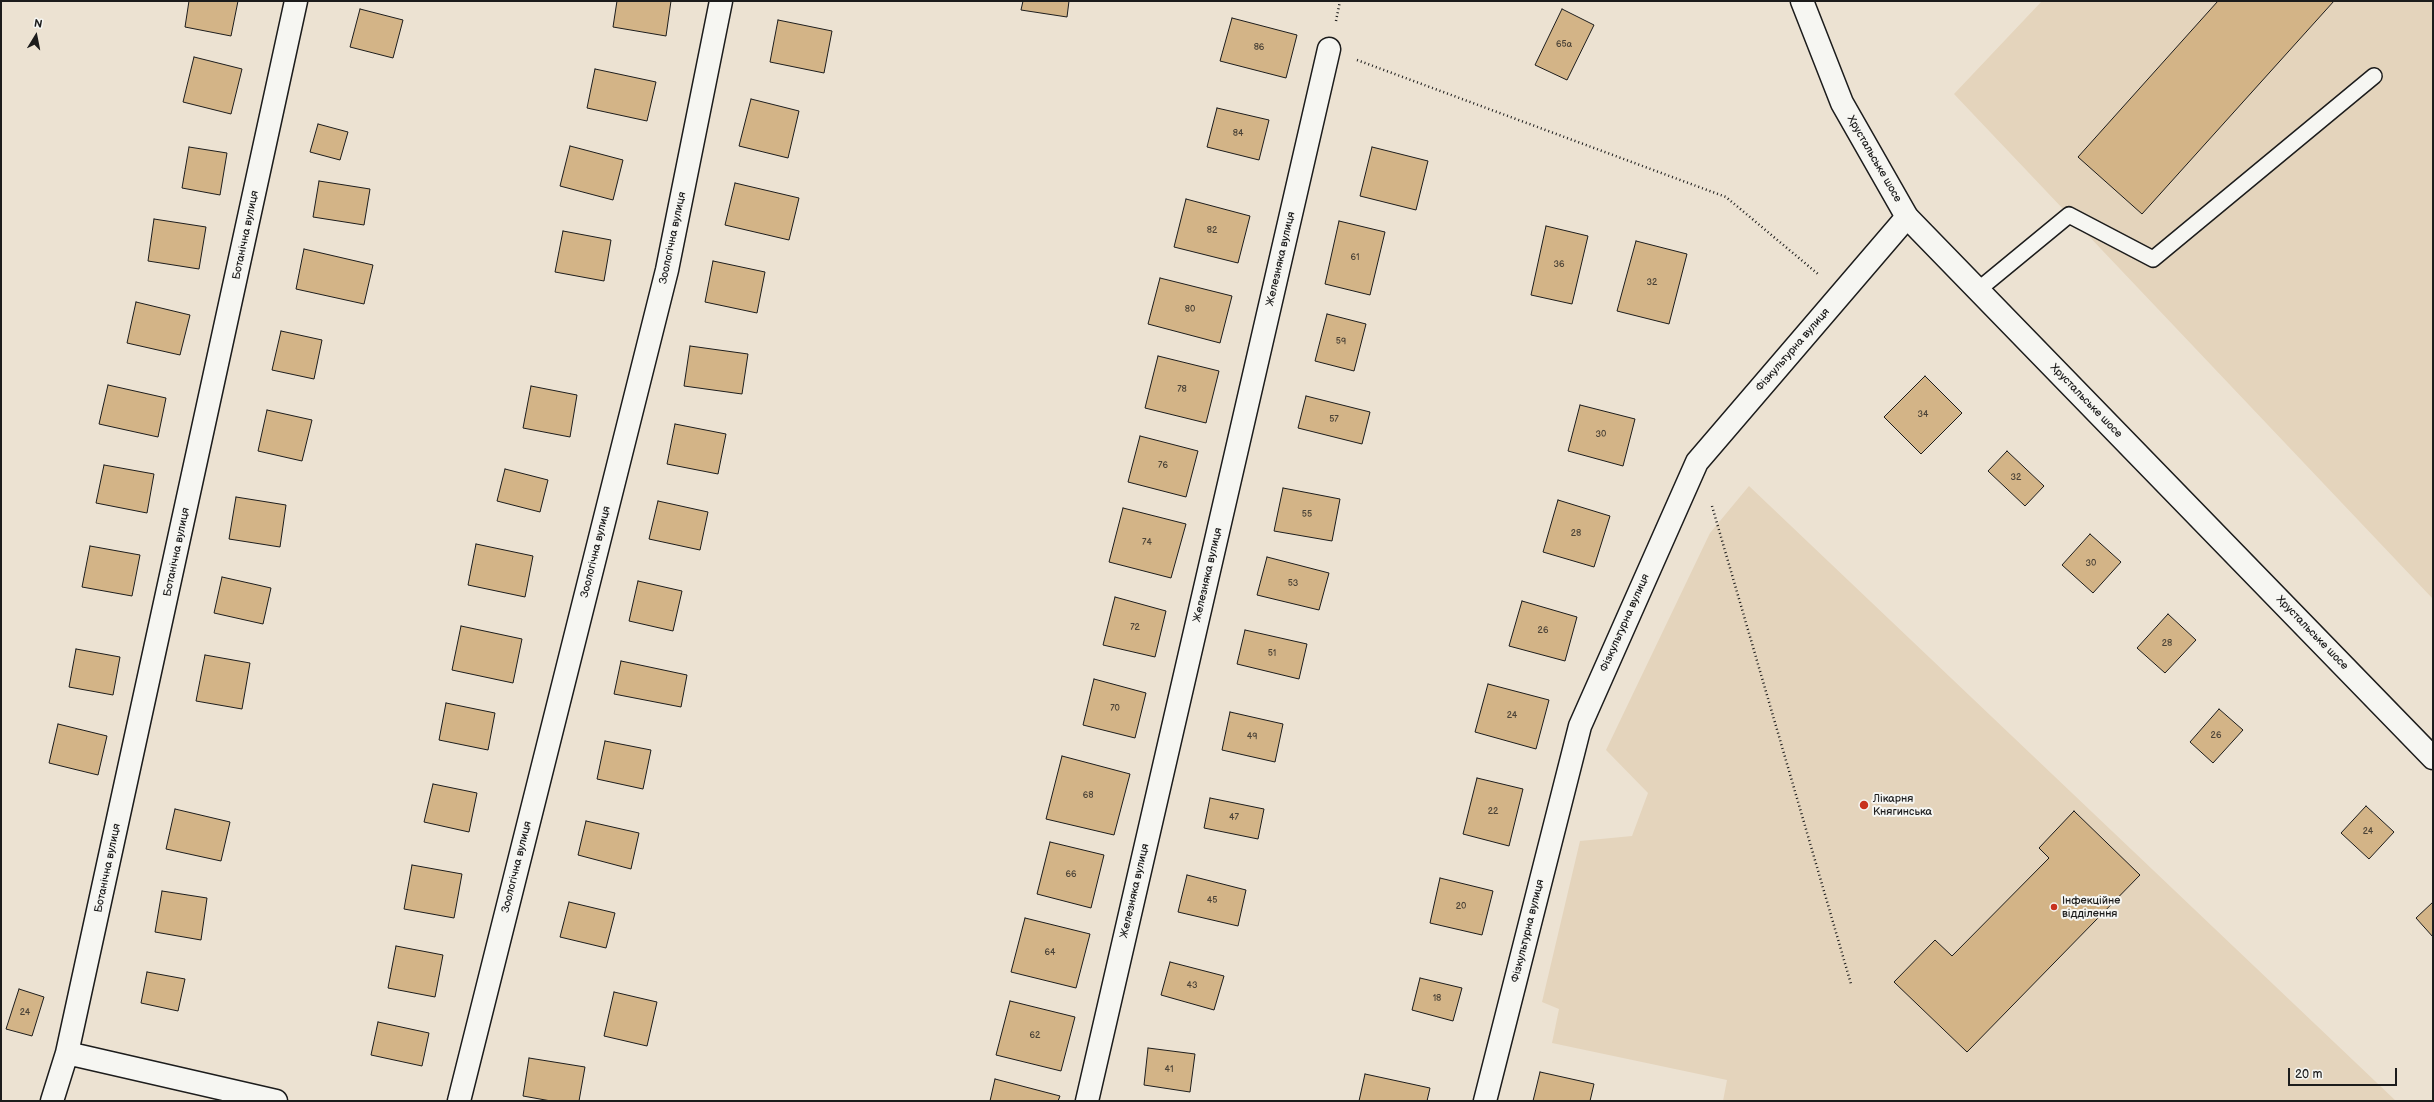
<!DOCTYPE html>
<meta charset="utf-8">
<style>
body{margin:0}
#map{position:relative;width:2434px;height:1102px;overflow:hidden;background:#ece2d2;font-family:"Balsamiq Sans",sans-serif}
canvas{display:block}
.frame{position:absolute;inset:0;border:2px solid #1c1c1c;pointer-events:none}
.north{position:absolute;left:16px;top:16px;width:40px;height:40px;-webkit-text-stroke:3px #f6f6f2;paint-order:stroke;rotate:10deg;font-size:11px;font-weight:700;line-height:16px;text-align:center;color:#1c1c1c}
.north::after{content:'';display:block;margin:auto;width:14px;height:18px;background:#1c1c1c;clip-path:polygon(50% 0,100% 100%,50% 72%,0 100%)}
.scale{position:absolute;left:2288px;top:1068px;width:109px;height:18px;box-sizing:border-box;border:2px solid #1c1c1c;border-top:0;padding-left:5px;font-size:12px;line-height:14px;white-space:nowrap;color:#1c1c1c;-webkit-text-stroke:3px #f6f6f2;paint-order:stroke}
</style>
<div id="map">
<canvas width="2434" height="1102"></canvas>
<div class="frame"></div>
<div class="north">N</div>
<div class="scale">20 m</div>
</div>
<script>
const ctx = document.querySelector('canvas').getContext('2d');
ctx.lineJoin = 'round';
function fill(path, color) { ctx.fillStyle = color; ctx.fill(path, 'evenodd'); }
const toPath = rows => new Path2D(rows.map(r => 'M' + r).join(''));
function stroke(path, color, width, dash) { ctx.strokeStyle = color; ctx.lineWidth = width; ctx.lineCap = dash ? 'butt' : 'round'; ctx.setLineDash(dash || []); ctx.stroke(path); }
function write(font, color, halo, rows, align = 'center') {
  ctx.font = font + ' "Balsamiq Sans",sans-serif'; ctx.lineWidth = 4; ctx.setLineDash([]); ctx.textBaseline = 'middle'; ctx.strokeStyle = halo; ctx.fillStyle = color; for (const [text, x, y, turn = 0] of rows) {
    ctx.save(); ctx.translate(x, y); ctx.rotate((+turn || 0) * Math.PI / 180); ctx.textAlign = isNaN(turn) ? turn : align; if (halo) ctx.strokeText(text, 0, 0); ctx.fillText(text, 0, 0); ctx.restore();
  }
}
fill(toPath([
 [2042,1,2433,1,2433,599,1954,94],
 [1749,486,2396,1101,1723,1101,1727,1080,1552,1043,1559,1009,1542,1002,1580,841,1632,836,1648,793,1606,750,1710,533]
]), '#e4d4bc');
const building = toPath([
 [189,1,238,1,231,36,185,27,189,1],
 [617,1,671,1,666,36,613,27,617,1],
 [1023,1,1069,1,1067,17,1021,10,1023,1],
 [2218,1,2334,1,2142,214,2078,157,2218,1],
 [360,9,403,20,393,58,350,47,360,9],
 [1562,9,1594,25,1567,80,1535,65,1562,9],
 [1232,18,1297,35,1286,78,1220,61,1232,18],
 [778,20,832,31,824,73,770,62,778,20],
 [194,57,242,69,231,114,183,102,194,57],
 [595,69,656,82,647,121,587,108,595,69],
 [751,99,799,111,788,158,739,146,751,99],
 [1217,108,1269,120,1259,160,1207,147,1217,108],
 [318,124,348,132,340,160,310,152,318,124],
 [570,146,623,160,613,200,560,186,570,146],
 [189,147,227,153,220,195,182,188,189,147],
 [1372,147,1428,161,1416,210,1360,196,1372,147],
 [319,181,370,189,364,225,313,217,319,181],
 [735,183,799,198,789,240,725,225,735,183],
 [1186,199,1250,216,1238,263,1174,247,1186,199],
 [154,219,206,227,199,269,148,261,154,219],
 [1339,221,1385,232,1370,295,1325,284,1339,221],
 [1546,226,1588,236,1572,304,1531,295,1546,226],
 [563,231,611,240,604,281,555,272,563,231],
 [1636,241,1687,254,1669,324,1617,311,1636,241],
 [304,249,373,265,364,304,296,289,304,249],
 [713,261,765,272,757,313,705,302,713,261],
 [1160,278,1232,296,1220,343,1148,324,1160,278],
 [136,302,190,315,180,355,127,343,136,302],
 [1327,314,1366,324,1354,371,1315,361,1327,314],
 [281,331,322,340,314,379,272,370,281,331],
 [690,346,748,354,742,394,684,386,690,346],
 [1158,356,1219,371,1206,423,1145,408,1158,356],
 [1925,376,1962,413,1921,454,1884,417,1925,376],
 [108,385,166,398,158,437,99,424,108,385],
 [531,386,577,395,570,437,523,428,531,386],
 [1306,396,1370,412,1362,444,1298,428,1306,396],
 [1580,405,1635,419,1623,466,1568,451,1580,405],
 [267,410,312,420,302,461,258,451,267,410],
 [675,424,726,434,718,474,667,464,675,424],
 [1140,436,1198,451,1186,497,1128,482,1140,436],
 [2007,451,2044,486,2025,506,1988,471,2007,451],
 [104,465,154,474,147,513,96,503,104,465],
 [505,469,548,480,540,512,497,501,505,469],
 [1283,488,1340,499,1332,541,1274,531,1283,488],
 [236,497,286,505,280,547,229,539,236,497],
 [1558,500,1610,516,1594,567,1543,552,1558,500],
 [658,501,708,512,700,550,649,539,658,501],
 [1123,508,1186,524,1171,578,1109,562,1123,508],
 [2090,534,2121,562,2093,593,2062,565,2090,534],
 [476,544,533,556,525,597,468,585,476,544],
 [90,546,140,555,132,596,82,587,90,546],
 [1267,557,1329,573,1319,610,1257,595,1267,557],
 [222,577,271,588,263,624,214,613,222,577],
 [638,581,682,591,673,631,629,621,638,581],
 [1115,597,1166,611,1155,657,1103,645,1115,597],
 [1522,601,1577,617,1565,661,1509,646,1522,601],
 [2168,614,2196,640,2165,673,2137,648,2168,614],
 [461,626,522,639,513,683,452,670,461,626],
 [1245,630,1307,644,1299,679,1237,664,1245,630],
 [76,649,120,657,113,695,69,687,76,649],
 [205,655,250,663,242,709,196,701,205,655],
 [621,661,687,675,681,707,614,694,621,661],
 [1094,679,1146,693,1135,738,1083,725,1094,679],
 [1488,684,1549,700,1536,749,1475,732,1488,684],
 [446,703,495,713,488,750,439,740,446,703],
 [2219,709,2243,730,2213,763,2190,742,2219,709],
 [1230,712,1283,724,1275,762,1222,750,1230,712],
 [58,724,107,736,98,775,49,763,58,724],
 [605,741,651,750,643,789,597,779,605,741],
 [1062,756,1130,774,1114,835,1046,819,1062,756],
 [1477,778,1523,789,1509,846,1463,834,1477,778],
 [433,784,477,793,469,832,424,822,433,784],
 [1210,798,1264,809,1258,839,1204,828,1210,798],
 [2366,806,2394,832,2369,859,2341,833,2366,806],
 [175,809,230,822,221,861,166,849,175,809],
 [2074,811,2140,875,1967,1052,1894,982,1935,940,1952,956,2049,858,2039,848,2074,811],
 [586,821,639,833,631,869,578,855,586,821],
 [1050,842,1104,855,1091,908,1037,894,1050,842],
 [412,865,462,874,454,918,404,909,412,865],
 [1187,875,1246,890,1238,926,1178,912,1187,875],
 [1440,878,1493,891,1482,935,1430,923,1440,878],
 [162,891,207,898,201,940,155,932,162,891],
 [569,902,615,913,606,948,560,937,569,902],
 [2433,902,2433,937,2416,918,2433,902],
 [1025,918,1090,934,1076,988,1011,972,1025,918],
 [396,946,443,955,435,997,388,988,396,946],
 [1170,962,1224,976,1214,1010,1161,995,1170,962],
 [147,972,185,979,178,1011,141,1003,147,972],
 [1420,978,1462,988,1453,1021,1412,1010,1420,978],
 [19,989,44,997,32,1036,6,1029,19,989],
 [614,992,657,1002,647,1046,604,1036,614,992],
 [1010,1001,1075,1017,1061,1071,996,1055,1010,1001],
 [378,1022,429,1033,422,1066,371,1055,378,1022],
 [1148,1048,1195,1054,1190,1092,1144,1085,1148,1048],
 [529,1058,585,1067,579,1101,551,1101,523,1096,529,1058],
 [1540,1072,1594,1084,1590,1101,1533,1101,1540,1072],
 [1365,1074,1430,1088,1427,1101,1359,1101,1365,1074],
 [995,1079,1060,1096,1058,1101,990,1101,995,1079]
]);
fill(building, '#d3b487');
stroke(building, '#1c1c1c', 1);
const service = toPath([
 [1978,290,2069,215,2153,259,2374,76]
]);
const minor = toPath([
 [67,1053,276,1101],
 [52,1101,67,1053,296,1],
 [459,1101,667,270,721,1],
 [1087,1101,1329,49],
 [1485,1101,1580,726,1697,462,1907,217]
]);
const tertiary = toPath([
 [1802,1,1842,103,1907,217,2433,758]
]);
stroke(service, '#1c1c1c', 18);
stroke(minor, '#1c1c1c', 25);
stroke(tertiary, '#1c1c1c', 25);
stroke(toPath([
 [1336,21,1340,1],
 [1357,60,1726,197,1818,274],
 [1712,506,1851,984]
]), '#1c1c1c', 2.5, [1, 3]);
stroke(service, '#f6f6f2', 15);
stroke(minor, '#f6f6f2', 22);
stroke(tertiary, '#f6f6f2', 22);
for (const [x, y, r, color] of [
 [1864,805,5,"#c8321e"],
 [2054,907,4,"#c8321e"]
]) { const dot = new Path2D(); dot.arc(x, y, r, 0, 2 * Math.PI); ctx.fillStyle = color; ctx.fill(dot); stroke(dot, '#f6f6f2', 1.5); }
write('9px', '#4a4237', null, [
 ["65а",1564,45],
 ["86",1259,48],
 ["84",1238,134],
 ["82",1212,231],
 ["61",1355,258],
 ["36",1559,265],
 ["32",1652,283],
 ["80",1190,310],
 ["59",1341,342],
 ["78",1182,390],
 ["34",1923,415],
 ["57",1334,420],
 ["30",1601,435],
 ["76",1163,466],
 ["32",2016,478],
 ["55",1307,515],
 ["28",1576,534],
 ["74",1147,543],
 ["30",2091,564],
 ["53",1293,584],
 ["72",1135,628],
 ["26",1543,631],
 ["28",2167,644],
 ["51",1272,654],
 ["70",1115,709],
 ["24",1512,716],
 ["26",2216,736],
 ["49",1252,737],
 ["68",1088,796],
 ["22",1493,812],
 ["47",1234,818],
 ["24",2368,832],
 ["66",1071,875],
 ["45",1212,901],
 ["20",1461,907],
 ["64",1050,953],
 ["43",1192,986],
 ["18",1437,999],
 ["24",25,1013],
 ["62",1035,1036],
 ["41",1169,1070]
]);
write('11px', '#1c1c1c', '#f6f6f2', [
 ["Хрустальське шосе",1874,159,60],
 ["Ботанічна вулиця",246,235,-78],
 ["Зоологічна вулиця",673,238,-78],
 ["Железняка вулиця",1281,259,-77],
 ["Фізкультурна вулиця",1793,350,-49],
 ["Хрустальське шосе",2086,401,46],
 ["Ботанічна вулиця",177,552,-78],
 ["Зоологічна вулиця",596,552,-76],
 ["Железняка вулиця",1208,575,-77],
 ["Фізкультурна вулиця",1625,623,-66],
 ["Хрустальське шосе",2312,633,46],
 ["Зоологічна вулиця",517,867,-76],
 ["Ботанічна вулиця",108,868,-78],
 ["Железняка вулиця",1135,891,-77],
 ["Фізкультурна вулиця",1528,931,-76]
]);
write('11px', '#1c1c1c', '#f6f6f2', [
 ["Лікарня",1873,799],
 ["Княгинська",1873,812],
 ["Інфекційне",2062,901],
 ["відділення",2062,914]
], 'left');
</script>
